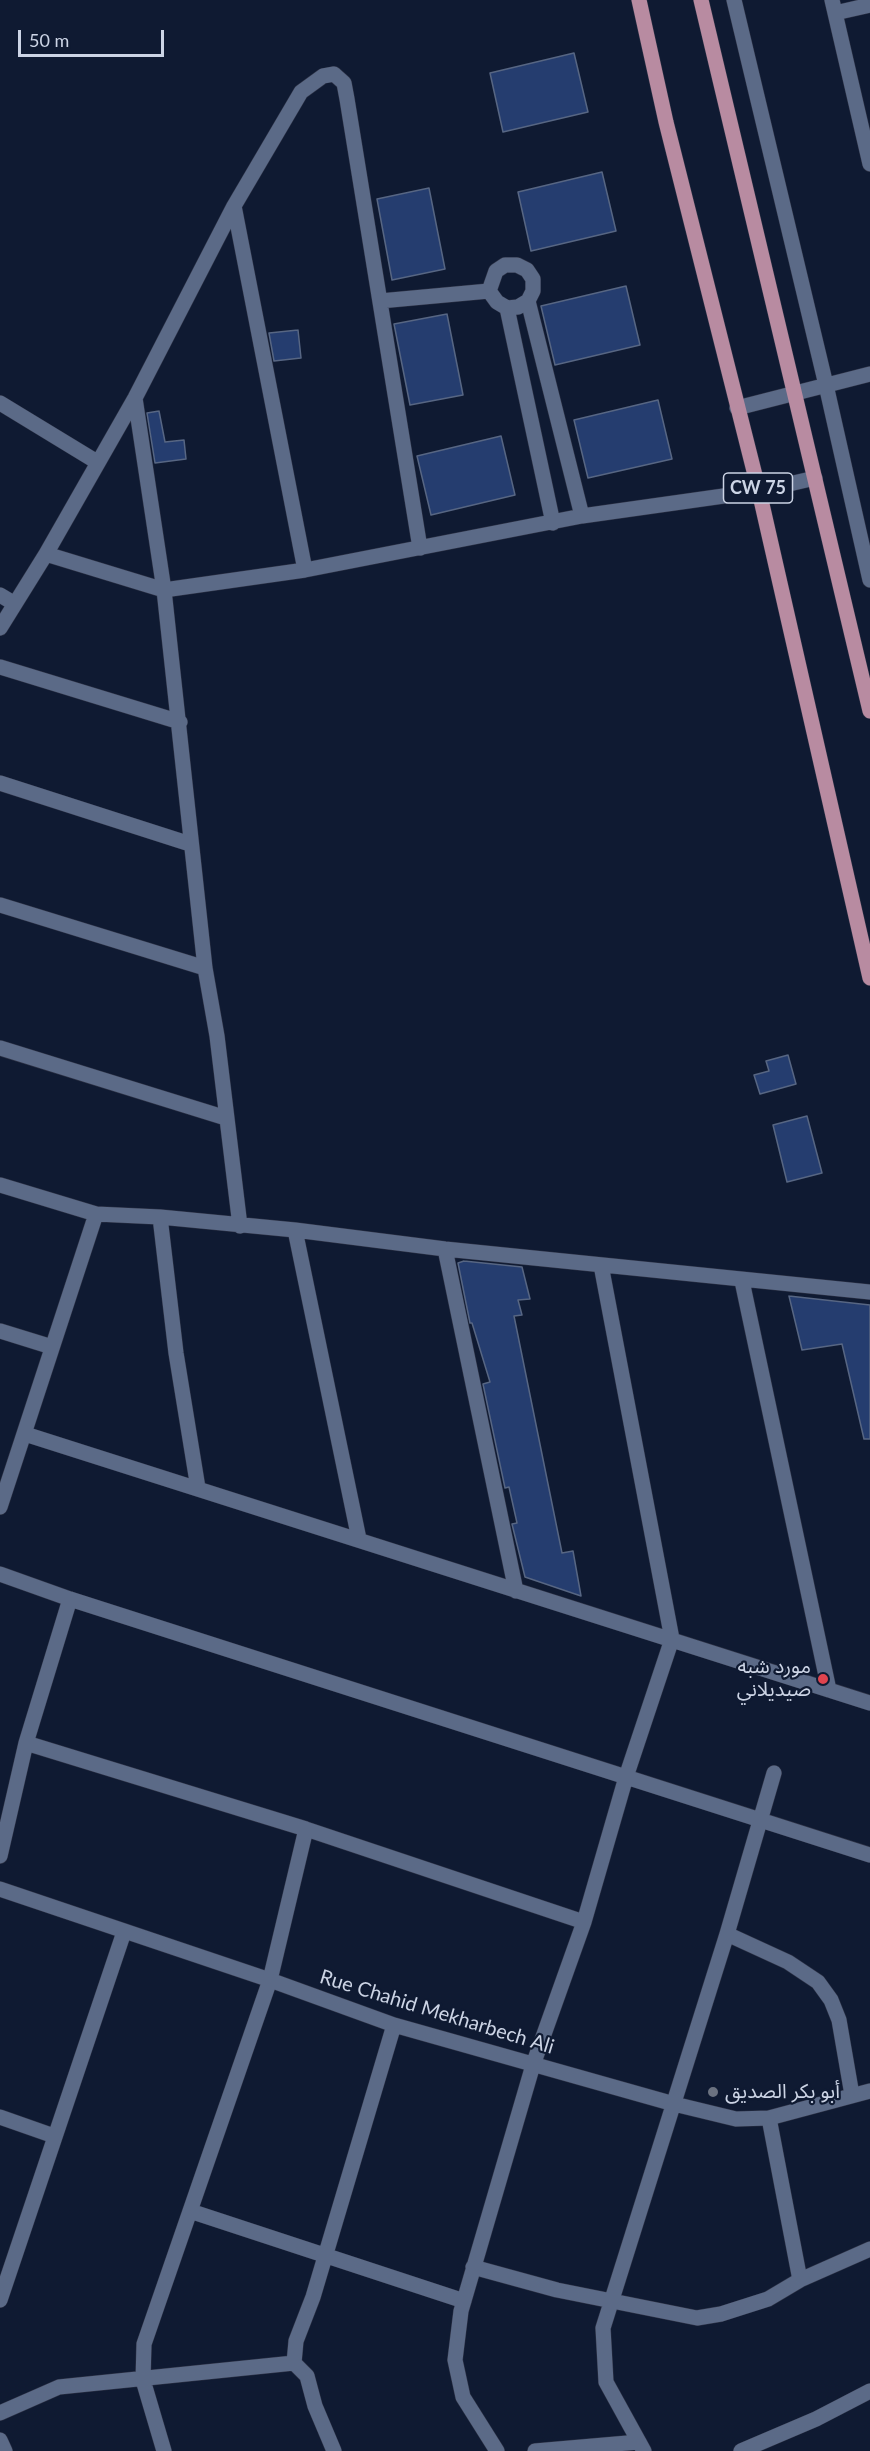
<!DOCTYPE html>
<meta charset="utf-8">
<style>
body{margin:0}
#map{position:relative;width:870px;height:2451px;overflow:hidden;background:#0f1a32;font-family:Lato,sans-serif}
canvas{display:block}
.scale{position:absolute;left:18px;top:30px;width:146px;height:27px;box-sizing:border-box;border:3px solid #ccd4e5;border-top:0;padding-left:8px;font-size:18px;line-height:21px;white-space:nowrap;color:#ccd4e5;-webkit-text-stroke:4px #0f1a32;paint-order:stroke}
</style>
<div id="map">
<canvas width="870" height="2451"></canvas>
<div class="scale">50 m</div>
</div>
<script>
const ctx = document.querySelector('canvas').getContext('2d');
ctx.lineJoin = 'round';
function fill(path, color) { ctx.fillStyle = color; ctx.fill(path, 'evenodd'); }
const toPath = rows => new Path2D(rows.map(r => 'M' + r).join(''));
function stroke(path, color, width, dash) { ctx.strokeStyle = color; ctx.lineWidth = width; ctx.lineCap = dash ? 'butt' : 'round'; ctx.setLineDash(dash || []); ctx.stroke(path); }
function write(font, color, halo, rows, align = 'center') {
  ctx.font = font + ' Lato,"Noto Sans Arabic",sans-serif'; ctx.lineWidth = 4.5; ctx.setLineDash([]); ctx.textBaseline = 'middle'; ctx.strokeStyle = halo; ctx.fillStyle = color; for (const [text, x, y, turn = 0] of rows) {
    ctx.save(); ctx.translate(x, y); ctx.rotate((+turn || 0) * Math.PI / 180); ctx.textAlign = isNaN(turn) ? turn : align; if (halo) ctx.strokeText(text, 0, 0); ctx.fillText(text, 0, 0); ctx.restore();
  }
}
const building = toPath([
 [574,53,588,112,503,132,490,73,574,53],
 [602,172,616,231,531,251,518,192,602,172],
 [429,188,445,269,392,280,377,199,429,188],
 [626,286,640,345,555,365,541,306,626,286],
 [447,314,463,395,410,405,394,324,447,314],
 [298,330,301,358,274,361,269,333,298,330],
 [658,400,672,459,588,478,574,420,658,400],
 [159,411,165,442,184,440,186,459,155,463,147,413,159,411],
 [501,436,515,495,431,515,417,456,501,436],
 [788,1055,796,1084,760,1094,754,1075,769,1071,766,1061,788,1055],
 [807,1116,822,1173,787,1182,773,1125,807,1116],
 [464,1261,522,1267,530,1299,518,1300,522,1315,514,1316,562,1553,573,1551,581,1596,525,1577,512,1524,517,1523,509,1487,505,1488,483,1384,490,1382,472,1323,470,1323,458,1263,464,1261],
 [789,1296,870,1305,870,1439,864,1439,842,1344,802,1350,789,1296]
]);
fill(building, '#253d6f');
stroke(building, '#576683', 1.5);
const minor = toPath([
 [734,0,826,385,870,580],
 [832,0,870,164],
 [835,13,870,5],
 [234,206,305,570],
 [380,301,489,291],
 [528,301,582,516],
 [507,308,518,307,528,301,533,291,533,279,527,270,517,265,505,265,496,271,489,291,497,302,507,308,553,523],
 [135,398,164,590,205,968,217,1036,240,1226],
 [0,403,97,462],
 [737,408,870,374],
 [46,554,164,590,305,570,582,516,759,491,815,478],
 [0,595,15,604],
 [0,628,46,554,135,398,234,206,301,92,323,76,334,74,344,83,347,99,420,548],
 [0,667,180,722],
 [0,783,190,844],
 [0,905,205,968],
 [0,1048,226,1118],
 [0,1185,96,1214,160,1217,295,1230,445,1249,870,1292],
 [160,1217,176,1353,198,1488],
 [295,1230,359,1539],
 [445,1249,516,1591],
 [742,1281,829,1690],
 [0,1331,52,1347],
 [25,1434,870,1703],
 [0,1507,96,1214],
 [0,1574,70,1599,870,1855],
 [26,1743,306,1829,584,1922],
 [0,1856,26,1743,70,1599],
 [0,1889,270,1980,394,2025,674,2104,736,2119,769,2118,870,2091],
 [727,1934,788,1962,818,1982,831,2000,839,2020,852,2095],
 [0,2117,54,2136],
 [769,2118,800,2280],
 [190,2211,464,2301],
 [473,2267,557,2290,697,2318,721,2314,768,2299,800,2280,870,2249],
 [0,2300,124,1932],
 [0,2413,59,2387,294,2363],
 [0,2440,5,2451],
 [164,2451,143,2380,144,2344,270,1980,306,1829],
 [334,2451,315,2406,307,2376,294,2363,296,2341,313,2297,394,2025],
 [497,2451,463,2397,455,2360,461,2311,533,2065,584,1922,626,1777,672,1639,601,1265],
 [535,2451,639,2442],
 [644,2451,606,2382,603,2328,727,1934,774,1773],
 [741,2451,816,2419,870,2391]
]);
const major = toPath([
 [639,0,666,122,759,491,870,978],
 [701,0,870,711]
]);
stroke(minor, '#2e3346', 16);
stroke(major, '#2e3346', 16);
stroke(minor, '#5b6a87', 15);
stroke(major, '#b88ba1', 15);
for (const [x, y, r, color] of [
 [823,1679,6,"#e0444e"],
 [713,2092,6,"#6b7280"]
]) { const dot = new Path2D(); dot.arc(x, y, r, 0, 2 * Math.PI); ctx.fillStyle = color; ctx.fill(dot); stroke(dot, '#0f1a32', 2); }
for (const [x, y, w] of [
 [758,488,69]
]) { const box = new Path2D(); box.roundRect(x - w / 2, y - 15, w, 30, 4.5); ctx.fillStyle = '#0f1a32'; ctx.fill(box); stroke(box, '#ccd4e5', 1.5); }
write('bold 18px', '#ccd4e5', null, [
 ["CW 75",758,488]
]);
write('20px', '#ccd4e5', '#0f1a32', [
 ["مورد شبه",811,1667],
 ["صيديلاني",811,1690],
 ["أبو بكر الصديق",725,2092,"left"]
], 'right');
write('20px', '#ccd4e5', '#0f1a32', [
 ["Rue Chahid Mekharbech Ali",437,2012,17]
]);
</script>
